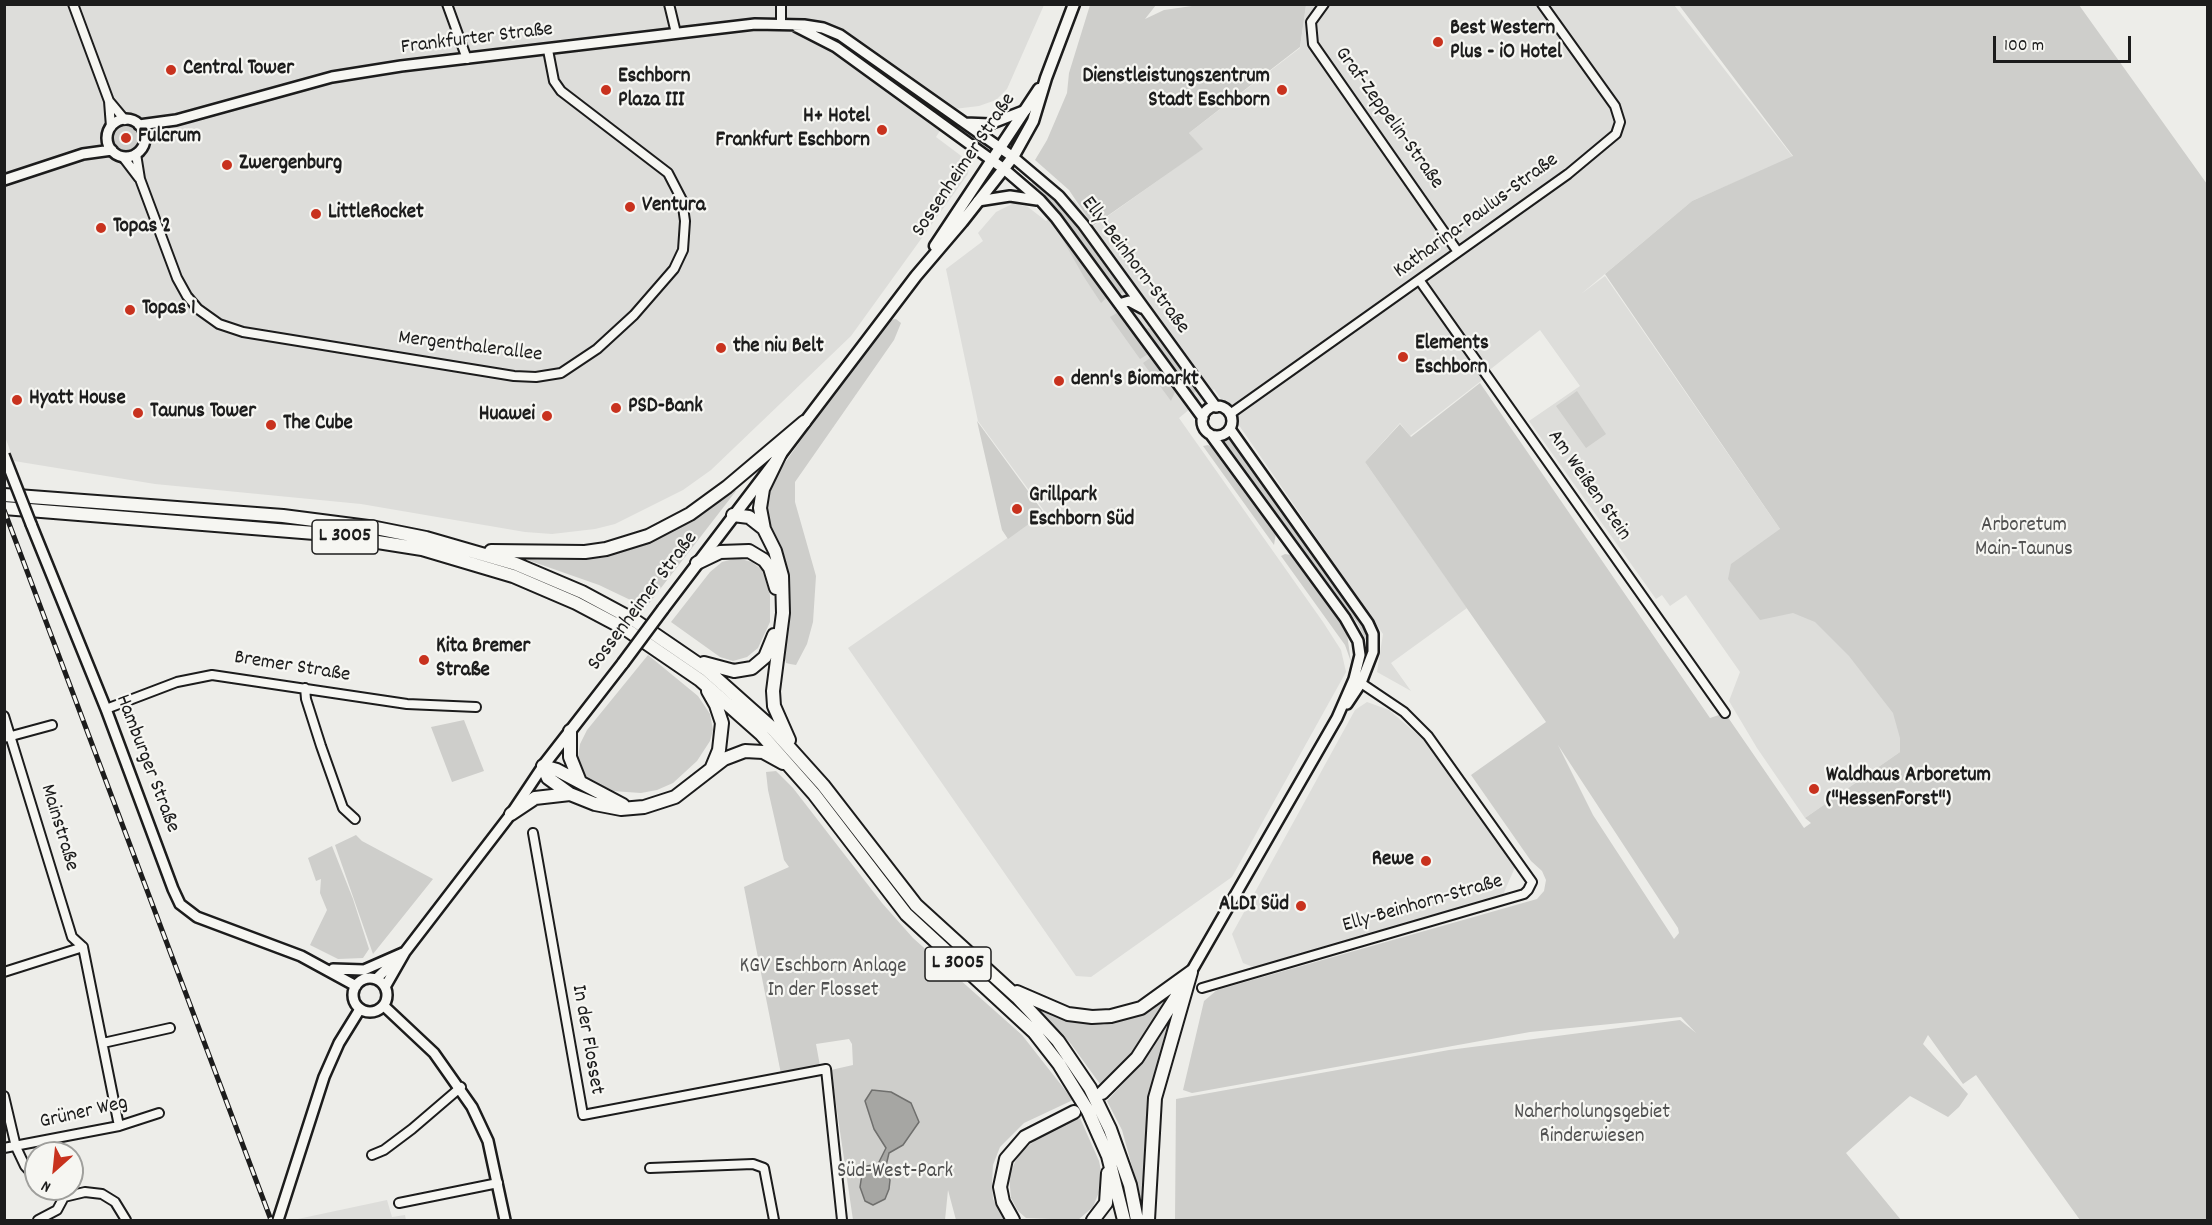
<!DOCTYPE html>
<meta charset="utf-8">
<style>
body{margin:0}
#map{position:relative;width:2212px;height:1225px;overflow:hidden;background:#edede9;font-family:Dekko,sans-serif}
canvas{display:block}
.frame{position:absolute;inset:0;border:6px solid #1c1c1c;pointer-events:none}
.north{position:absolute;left:24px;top:1141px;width:60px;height:60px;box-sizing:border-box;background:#f6f6f2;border:2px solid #9f9f9c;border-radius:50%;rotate:207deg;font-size:16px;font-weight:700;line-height:24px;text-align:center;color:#1c1c1c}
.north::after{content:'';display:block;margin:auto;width:21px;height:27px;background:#c8321e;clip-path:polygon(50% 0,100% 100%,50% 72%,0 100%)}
.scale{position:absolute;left:1993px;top:36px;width:138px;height:27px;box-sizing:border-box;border:3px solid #1c1c1c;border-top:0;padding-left:8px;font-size:18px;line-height:21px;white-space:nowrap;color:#1c1c1c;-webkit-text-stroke:4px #f6f6f2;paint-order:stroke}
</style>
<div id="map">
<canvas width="2212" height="1225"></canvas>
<div class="frame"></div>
<div class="north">N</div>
<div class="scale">100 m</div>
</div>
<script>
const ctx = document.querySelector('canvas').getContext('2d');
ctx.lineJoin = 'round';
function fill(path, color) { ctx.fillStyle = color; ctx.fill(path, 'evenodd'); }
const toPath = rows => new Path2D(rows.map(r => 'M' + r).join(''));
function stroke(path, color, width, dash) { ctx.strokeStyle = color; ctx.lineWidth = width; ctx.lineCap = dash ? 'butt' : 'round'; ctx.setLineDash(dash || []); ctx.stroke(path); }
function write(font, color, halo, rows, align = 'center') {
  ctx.font = font + ' Dekko,sans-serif'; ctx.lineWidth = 4.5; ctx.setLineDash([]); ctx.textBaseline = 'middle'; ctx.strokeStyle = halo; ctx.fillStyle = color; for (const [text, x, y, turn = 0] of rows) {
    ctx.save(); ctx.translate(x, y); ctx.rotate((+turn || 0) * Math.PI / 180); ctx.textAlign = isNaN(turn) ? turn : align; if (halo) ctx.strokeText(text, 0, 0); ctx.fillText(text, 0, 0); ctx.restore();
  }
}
fill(toPath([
 [4,5,1044,5,1007,89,996,100,979,106,954,109,936,137,964,158,969,165,968,174,851,336,711,470,683,490,615,524,595,529,552,534,525,532,361,504,155,484,14,461,4,434],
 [1306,5,1674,5,1793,157,1692,201,1581,294,1605,276,1923,736,1805,818,1757,748,1729,701,1740,672,1686,595,1670,606,1662,595,1656,599,1529,421,1580,386,1540,330,1487,372,1481,381,1410,436,1400,423,1365,462,1467,608,1391,663,1411,691,1377,672,1383,634,1214,389,1179,418,1323,622,1341,650,1346,672,1232,877,1091,977,1076,976,848,648,1045,512,978,421,946,269,983,241,978,233,996,212,1014,203,1028,207,1046,221,1074,200,1094,226,1202,149,1189,133,1300,48],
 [1367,702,1389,710,1425,741,1516,865,1502,897,1258,969,1243,963,1232,934,1355,710],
 [387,1200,392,1217,405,1215,406,1220,293,1220]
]), '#ddddda');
fill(toPath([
 [1090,5,1156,5,1145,19,1164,10,1199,5,1306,5,1300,47,1189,133,1203,149,1093,226,1069,190,1035,160,1047,140,1067,93,1069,73],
 [1679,5,2079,5,2207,184,2207,1220,2080,1220,1976,1075,1963,1084,1928,1035,1923,1044,1968,1094,1959,1107,1948,1117,1910,1096,1846,1153,1901,1220,1175,1220,1176,1099,1449,1050,1680,1020,1696,1033,1681,1017,1530,1032,1192,1093,1183,1090,1204,1001,1217,990,1537,899,1544,891,1546,880,1542,871,1531,861,1471,775,1546,722,1365,462,1400,424,1411,437,1480,383,1710,718,1725,713,1804,828,1811,823,1805,818,1900,752,1900,738,1893,713,1849,656,1815,622,1793,613,1760,620,1728,579,1731,564,1780,529,1605,274,1692,201,1793,156],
 [1558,745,1678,928,1679,933,1674,939,1593,815],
 '113 139a13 13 0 1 1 26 0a13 13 0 1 1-26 0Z',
 [1035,180,1081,230,1126,290,1120,294,1063,216,1031,183],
 [1060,235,1106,298,1101,303,1084,277],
 [1117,313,1148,354,1140,359,1110,317],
 [896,319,901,323,894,340,795,482,795,502,816,576,813,622,807,644,796,665,790,664,786,663,785,659,789,596,786,569,782,551,767,518,766,497,770,484,861,355,889,320],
 [1146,328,1155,329,1198,390,1191,395],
 [1150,358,1175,392,1171,401,1143,363],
 [1577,391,1606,434,1586,448,1556,406],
 [977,421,1044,513,1008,539,1002,530],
 [1230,436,1365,624,1370,636,1370,649,1358,624,1222,441],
 [1208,445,1216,449,1276,533,1274,545,1203,446],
 [731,489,736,491,647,606,643,606,599,585,522,558,566,559,607,555],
 [1285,554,1291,555,1340,623,1347,634,1351,662,1345,645,1281,556],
 [737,558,752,562,762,570,770,595,770,622,758,648,747,657,733,661,720,657,671,622,710,572,722,562],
 [648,655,698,696,710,714,713,730,710,741,697,761,673,783,657,790,641,793,612,791,585,777,578,757,580,744,587,730],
 [464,720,484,771,452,782,431,727],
 [776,771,793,788,882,903,913,938,1022,1035,1073,1100,1024,1123,1000,1147,993,1165,992,1182,993,1199,1004,1220,956,1220,948,1190,945,1220,853,1220,831,1070,853,1065,852,1044,849,1039,816,1044,820,1066,781,1074,744,887,789,867,784,860,768,790,766,772],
 [356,835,362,841,433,879,373,954,335,845],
 [332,846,353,899,369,949,363,958,338,959,310,945,327,910,320,893,321,879,316,881,308,858],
 [1173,991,1135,1049,1100,1084,1071,1044,1032,1004,1070,1022,1104,1025,1137,1015],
 [1170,1022,1157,1067,1147,1126,1144,1210,1122,1130,1107,1101,1142,1063],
 [1080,1118,1099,1161,1102,1175,1101,1187,1093,1207,1078,1220,1026,1218,1018,1211,1011,1198,1009,1176,1015,1162,1022,1151,1037,1139]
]), '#cececb');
const water = toPath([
 [872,1090,891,1092,911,1103,919,1122,903,1145,889,1153,885,1170,890,1180,889,1189,885,1199,873,1205,865,1201,860,1187,862,1174,867,1166,878,1164,886,1148,874,1129,865,1101,872,1090]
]);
fill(water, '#a6a6a3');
stroke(water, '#6f6f6d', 1.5);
const minor = toPath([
 [73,4,109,101,111,127],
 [447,4,467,59],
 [669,4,676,33],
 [781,4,781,24],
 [1324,4,1311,22,1313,44,1458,252],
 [110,102,125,120],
 [136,154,140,179,177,278,187,296,198,309,219,324,243,332,514,376,536,377,561,373,597,349,634,315,674,269,683,250,685,221,682,200,668,173,561,91,554,81,548,50],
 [123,157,139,178],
 [1420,281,1725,713],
 [1230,414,1568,174,1616,134,1620,122,1615,106,1542,4],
 [305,688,306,699,321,746,343,808,355,819],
 [106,709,177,682,212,675,407,704,476,707],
 [4,716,72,937,83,947],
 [4,738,52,725],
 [533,833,583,1115,826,1069,842,1220],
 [83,947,119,1126],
 [4,972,83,947],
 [1202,988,1524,894,1528,890,1532,882,1428,736,1404,712,1358,681],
 [103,1043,170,1028],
 [4,1096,16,1147,25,1166,36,1178],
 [4,1148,119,1126,159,1113],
 [372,1155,384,1150,412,1129,461,1087],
 [650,1168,753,1164,764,1168,774,1220],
 [48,1189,64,1197,85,1192,102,1194,115,1202,126,1220],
 [399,1203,498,1183],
 [38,1220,57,1210,64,1197]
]);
const tertiary = toPath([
 [797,27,836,47,1004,169,1040,200,1056,218,1203,418],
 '107 138a19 19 0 1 1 38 0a19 19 0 1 1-38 0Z',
 [965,123,990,124,1026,110],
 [139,125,176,120,332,77,401,66,755,24,804,25,823,28,840,35,1013,157,1059,196,1083,224,1216,407],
 [4,180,83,154,112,150],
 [978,201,1010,196,1037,200],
 [1119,304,1129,301,1142,308],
 '1202 421a15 15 0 1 1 30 0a15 15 0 1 1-30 0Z',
 [1230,429,1368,623,1373,634,1373,652,1361,683,1347,704],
 [31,524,106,709,173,889,180,904,197,917,301,956,356,986],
 [333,969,364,970,405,952],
 [1191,972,1337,718,1354,679,1360,655,1358,641,1345,618,1211,435],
 '353 995a17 17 0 1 1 34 0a17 17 0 1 1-34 0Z',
 [376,979,396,960],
 [385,987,405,952,511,814,543,766],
 [384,1006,434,1053,472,1107,488,1141,505,1220],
 [278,1220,324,1077,339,1043,360,1009]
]);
const secondary = toPath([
 [935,246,1039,89],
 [663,609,916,276,962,222,1013,157,1033,121,1046,78,1074,4],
 [543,766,623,663]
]);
const trunk = toPath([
 [780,454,763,489,760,508,764,529,775,551,782,576,783,613,773,691,774,706,789,740],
 [4,495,283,516,376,528,426,538,516,564,582,592,634,620,707,670,770,726,823,785,916,905,1017,997,1058,1041,1090,1088,1110,1129,1130,1185,1137,1220],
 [4,508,327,534,422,549,513,576,576,603,627,630,700,680,761,734,814,794,906,914,1034,1032,1059,1064,1088,1111,1108,1156,1124,1220],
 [733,515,749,517,763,528],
 [491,551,585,552,606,549,648,536,690,514,727,487,804,422],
 [697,563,720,552,749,551,764,560,770,568,776,588],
 [704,663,734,671,752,668,765,657,774,635],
 [708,691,716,705,722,723,719,750,712,767],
 [570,731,570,757,580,782],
 [543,766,548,778,570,794,595,804,621,809,644,807,675,797,724,759,745,751,763,752,783,763],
 [543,766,557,770,623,805],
 [511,814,535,798,570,794],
 [1017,992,1068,1014,1092,1017,1111,1016,1141,1008,1191,972],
 [1102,1093,1137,1058,1180,991],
 [1013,1220,1003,1202,1000,1187,1006,1159,1025,1137,1074,1112],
 [1093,1220,1106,1203,1108,1173],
 [1148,1220,1155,1098,1191,972]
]);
stroke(minor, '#1c1c1c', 12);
stroke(tertiary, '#1c1c1c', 14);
stroke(secondary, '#1c1c1c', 15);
stroke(trunk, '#1c1c1c', 16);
stroke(minor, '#f6f6f2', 8);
stroke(tertiary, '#f6f6f2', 9);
stroke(secondary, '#f6f6f2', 10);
stroke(trunk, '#f6f6f2', 12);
const rail = toPath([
 [4,510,271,1220]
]);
stroke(rail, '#1c1c1c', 5);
stroke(rail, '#f6f6f2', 3, [9]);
const tertiaryBridge = toPath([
 [4,455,31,524]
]);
const secondaryBridge = toPath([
 [623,663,663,609]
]);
stroke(tertiaryBridge, '#1c1c1c', 14, []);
stroke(secondaryBridge, '#1c1c1c', 15, []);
stroke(tertiaryBridge, '#f6f6f2', 9);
stroke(secondaryBridge, '#f6f6f2', 10);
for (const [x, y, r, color] of [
 [1438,42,6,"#c8321e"],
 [171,70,6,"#c8321e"],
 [606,90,6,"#c8321e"],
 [1282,90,6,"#c8321e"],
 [882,130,6,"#c8321e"],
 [126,138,6,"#c8321e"],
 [227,165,6,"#c8321e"],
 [630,207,6,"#c8321e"],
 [316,214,6,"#c8321e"],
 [101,228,6,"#c8321e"],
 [130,310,6,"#c8321e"],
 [721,348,6,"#c8321e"],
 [1403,357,6,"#c8321e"],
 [1059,381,6,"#c8321e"],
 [17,400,6,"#c8321e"],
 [616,408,6,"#c8321e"],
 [138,413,6,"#c8321e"],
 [547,416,6,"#c8321e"],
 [271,425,6,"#c8321e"],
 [1017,509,6,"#c8321e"],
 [424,660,6,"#c8321e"],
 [1814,789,6,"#c8321e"],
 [1426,861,6,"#c8321e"],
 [1301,906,6,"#c8321e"]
]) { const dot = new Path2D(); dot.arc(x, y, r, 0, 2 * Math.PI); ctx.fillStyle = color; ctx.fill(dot); stroke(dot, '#f6f6f2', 2); }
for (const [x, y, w] of [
 [345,537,66],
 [958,964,66]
]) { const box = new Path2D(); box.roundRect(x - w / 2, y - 17, w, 34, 4.5); ctx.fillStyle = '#f6f6f2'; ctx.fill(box); stroke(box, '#1c1c1c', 1.5); }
write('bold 20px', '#1c1c1c', null, [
 ["L 3005",345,537],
 ["L 3005",958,964]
]);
write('bold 21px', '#1c1c1c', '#f6f6f2', [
 ["Best Western",1450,30],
 ["Plus - iO Hotel",1450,54],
 ["Central Tower",183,70],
 ["Eschborn",618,78],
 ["Plaza III",618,102],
 ["Dienstleistungszentrum",1270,78,"right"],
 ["Stadt Eschborn",1270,102,"right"],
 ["H+ Hotel",870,118,"right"],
 ["Frankfurt Eschborn",870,142,"right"],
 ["Fulcrum",138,138],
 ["Zwergenburg",239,165],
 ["Ventura",642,207],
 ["LittleRocket",328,214],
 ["Topas 2",113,228],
 ["Topas 1",142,310],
 ["Elements",1415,345],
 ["Eschborn",1415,369],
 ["the niu Belt",733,348],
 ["denn's Biomarkt",1071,381],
 ["Hyatt House",29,400],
 ["PSD-Bank",628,408],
 ["Taunus Tower",150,413],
 ["Huawei",535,416,"right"],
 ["The Cube",283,425],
 ["Grillpark",1029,497],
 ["Eschborn Süd",1029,521],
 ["Kita Bremer",436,648],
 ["Straße",436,672],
 ["Waldhaus Arboretum",1826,777],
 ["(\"HessenForst\")",1826,801],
 ["Rewe",1414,861,"right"],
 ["ALDI Süd",1289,906,"right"]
], 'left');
write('21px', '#1c1c1c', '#f6f6f2', [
 ["Frankfurter Straße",477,40,-7],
 ["Graf-Zeppelin-Straße",1388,119,54],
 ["Sossenheimer Straße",965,166,-56],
 ["Katharina-Paulus-Straße",1477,217,-36],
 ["Elly-Beinhorn-Straße",1134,266,53],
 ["Mergenthalerallee",470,348,7],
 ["Am Weißen Stein",1588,486,55],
 ["Sossenheimer Straße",644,602,-53],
 ["Bremer Straße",292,668,9],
 ["Hamburger Straße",146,764,69],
 ["Mainstraße",58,828,73],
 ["Elly-Beinhorn-Straße",1423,905,-16],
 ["In der Flosset",586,1040,80],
 ["Grüner Weg",84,1114,-13]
]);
write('21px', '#515151', '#f6f6f2', [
 ["Arboretum",2024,527],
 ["Main-Taunus",2024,551],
 ["KGV Eschborn Anlage",823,968],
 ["In der Flosset",823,992],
 ["Naherholungsgebiet",1592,1114],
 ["Rinderwiesen",1592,1138],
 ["Süd-West-Park",895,1173]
]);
</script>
